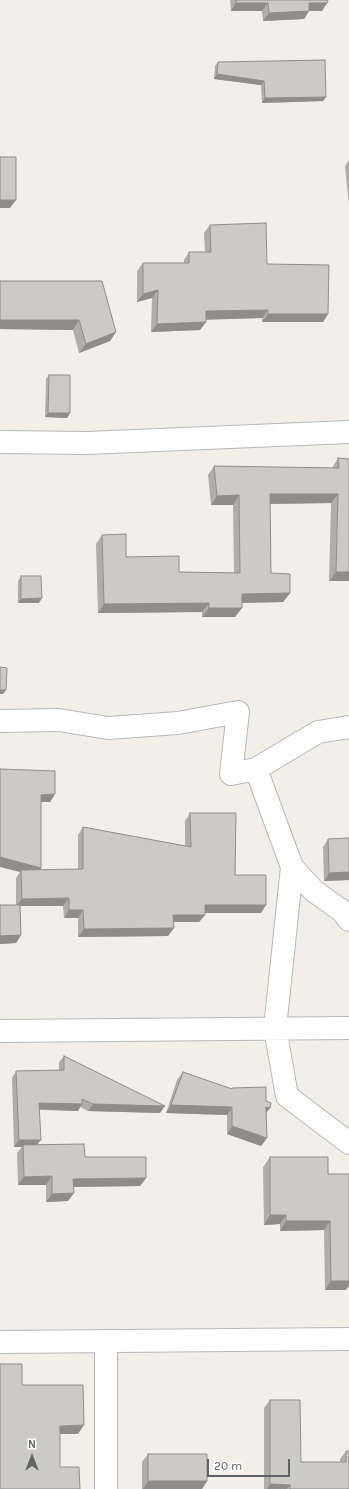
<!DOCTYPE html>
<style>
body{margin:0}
#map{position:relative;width:349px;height:1489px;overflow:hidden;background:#f1efe8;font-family:Karla,sans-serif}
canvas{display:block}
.north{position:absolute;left:12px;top:1437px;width:40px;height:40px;-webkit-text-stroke:3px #fff;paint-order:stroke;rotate:0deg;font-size:11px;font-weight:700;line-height:16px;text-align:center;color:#5f6368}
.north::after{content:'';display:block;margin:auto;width:14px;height:18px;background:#5f6368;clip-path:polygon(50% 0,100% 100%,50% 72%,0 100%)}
.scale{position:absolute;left:207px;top:1459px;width:83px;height:18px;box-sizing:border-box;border:2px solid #5f6368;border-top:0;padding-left:5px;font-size:12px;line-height:14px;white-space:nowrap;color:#5f6368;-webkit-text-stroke:3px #fff;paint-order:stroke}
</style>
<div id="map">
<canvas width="349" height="1489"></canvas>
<div class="north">N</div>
<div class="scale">20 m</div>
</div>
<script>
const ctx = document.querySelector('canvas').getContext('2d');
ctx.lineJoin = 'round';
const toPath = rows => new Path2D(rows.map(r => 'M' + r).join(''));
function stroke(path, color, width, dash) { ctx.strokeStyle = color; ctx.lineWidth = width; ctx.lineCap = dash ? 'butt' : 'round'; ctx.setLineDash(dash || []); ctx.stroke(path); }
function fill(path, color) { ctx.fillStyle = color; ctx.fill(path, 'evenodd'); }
const street = toPath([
 [0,442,87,443,349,432],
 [0,721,59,720,108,728,178,723,238,712,231,774,256,769,318,732,349,727],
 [256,769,292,867,314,891,342,911,349,920],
 [292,867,275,1028,287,1096,349,1143],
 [0,1031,349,1028],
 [106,1341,106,1489],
 [0,1342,349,1339]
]);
stroke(street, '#b5b8bc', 24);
stroke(street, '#fff', 22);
fill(toPath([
 [230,0,328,0,322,11,309,11,304,19,263,21,262,11,231,11],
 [218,62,326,97,323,101,262,103,261,85,214,79,215,66],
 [349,160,349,205,345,166],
 [210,225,267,264,328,314,323,322,262,322,262,318,206,319,206,322,200,330,151,332,152,298,137,302,137,271,143,263,184,263,184,260,189,252,205,252,204,233],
 [0,281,116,332,110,341,79,353,73,330,0,329],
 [49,375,70,413,67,418,45,417,46,379],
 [338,458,349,459,349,581,329,581,331,503,270,504,271,573,290,593,283,602,242,603,235,617,202,617,202,612,98,613,96,544,102,535,126,557,179,572,234,573,233,505,211,505,208,475,214,466,332,468],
 [21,576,39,603,18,603,18,581],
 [0,769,55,794,50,802,41,802,41,868,40,870,78,869,78,835,83,827,185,846,185,821,190,813,235,875,261,913,205,913,205,915,199,922,173,922,174,928,168,936,78,937,78,918,64,918,63,906,20,906,21,935,16,943,0,944,0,905,16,905,16,878,20,872],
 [328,839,349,880,324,881,323,847],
 [64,1056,160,1113,88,1111,80,1107,78,1111,40,1110,37,1145,85,1157,146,1178,140,1186,73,1187,68,1201,46,1202,46,1185,18,1185,17,1153,22,1147,14,1147,12,1078,16,1071,59,1070,59,1062],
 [183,1072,231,1089,232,1088,266,1112,267,1138,261,1146,227,1134,227,1115,166,1113,177,1080],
 [270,1157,328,1174,346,1290,325,1290,324,1230,280,1231,280,1224,264,1225,263,1167],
 [270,1400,301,1462,340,1462,340,1459,346,1451,349,1489,264,1489,264,1408],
 [148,1454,207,1481,202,1489,142,1489,142,1462]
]), '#afaea9');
fill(toPath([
 [236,3,268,3,262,11,231,11],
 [309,3,327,3,322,11,309,11,304,19,263,21,269,13],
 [217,74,264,81,261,85,214,79],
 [326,97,323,101,262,103,265,98],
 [0,200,16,200,10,208,0,208],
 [158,290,152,298,137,302,143,294],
 [268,310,262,318,200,320,206,311],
 [268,314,328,314,323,322,262,322],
 [0,320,79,320,73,330,0,329],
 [206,322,200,330,151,332,157,324],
 [116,332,110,341,79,353,86,344],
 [48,413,70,413,67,418,45,417],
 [270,494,338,494,331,503,264,504],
 [239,495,233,505,211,505,217,496],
 [336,572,349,572,349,581,329,581],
 [290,593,283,602,236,603,242,594],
 [42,598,39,603,18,603,21,599],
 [209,603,202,612,98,613,104,604],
 [209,608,242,608,235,617,202,617],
 [0,690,6,690,3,694,0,694],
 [55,794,50,802,35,802,41,795],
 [0,857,41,868,36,876,21,870,20,872,0,867],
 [349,872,349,880,324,881,329,873],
 [69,898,63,906,16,906,22,899],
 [205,905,266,905,261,913,199,913],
 [69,910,83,910,78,918,64,918],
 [173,915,205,915,199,922,168,922],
 [174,928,168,936,78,937,84,929],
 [21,935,16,943,0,944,0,936],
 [39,1103,82,1104,78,1111,35,1109],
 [93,1104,165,1106,160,1113,88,1111],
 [171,1105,232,1107,227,1115,166,1113],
 [266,1107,270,1108,264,1116],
 [232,1126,267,1138,261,1146,227,1134],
 [19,1140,41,1140,36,1146,23,1145,22,1147,14,1147],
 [52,1176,46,1185,18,1185,24,1177],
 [146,1178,140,1186,67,1187,73,1179],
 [74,1193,68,1201,46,1202,52,1194],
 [270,1215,286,1215,280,1224,264,1225],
 [286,1221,330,1221,324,1230,280,1231],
 [331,1281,349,1281,349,1286,346,1290,325,1290],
 [84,1425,78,1434,54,1434,60,1426],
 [148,1481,207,1481,202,1489,143,1489],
 [270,1484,290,1485,287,1489,267,1489]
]), '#8f8d8a');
const building = toPath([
 [236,0,328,0,327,3,309,3,309,11,269,13,268,3,236,3,236,0],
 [325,60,326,97,265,98,264,81,217,74,218,62,325,60],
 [0,157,16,157,16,200,0,200,0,157],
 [266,223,267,264,329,265,328,314,268,314,268,310,206,311,206,322,157,324,158,290,143,294,143,263,189,263,189,252,211,252,210,225,266,223],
 [0,281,102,281,116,332,86,344,79,320,0,320,0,281],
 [49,375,70,375,70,413,48,413,49,375],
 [338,458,349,459,349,572,336,572,338,494,270,494,271,573,290,574,290,593,242,594,242,608,209,608,209,603,104,604,102,535,126,534,126,557,179,556,179,572,240,573,239,495,217,496,214,466,339,468,338,458],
 [21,576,41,576,42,598,21,599,21,576],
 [0,667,7,668,6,690,0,690,0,667],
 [0,769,55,771,55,794,41,795,41,868,0,857,0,769],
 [190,813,236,813,235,875,266,875,266,905,205,905,205,915,173,915,174,928,84,929,83,910,69,910,69,898,22,899,21,870,83,869,83,827,191,847,190,813],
 [349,838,349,872,329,873,328,839,349,838],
 [0,905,20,905,21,935,0,936,0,905],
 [64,1056,165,1106,93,1104,82,1099,82,1104,39,1103,41,1140,19,1140,16,1071,64,1070,64,1056],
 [183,1072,232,1089,232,1088,266,1087,266,1101,271,1103,270,1108,266,1107,267,1138,232,1126,232,1107,171,1105,183,1072],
 [84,1144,85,1157,146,1157,146,1178,73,1179,74,1193,52,1194,52,1176,24,1177,23,1145,84,1144],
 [270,1157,328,1157,328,1174,349,1174,349,1281,331,1281,330,1221,286,1221,286,1215,270,1215,270,1157],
 [0,1364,22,1364,22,1385,83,1385,84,1425,60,1426,60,1467,79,1467,80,1489,0,1489,0,1364],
 [270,1400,300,1400,301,1462,346,1462,346,1451,349,1451,349,1489,290,1489,290,1485,270,1484,270,1400],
 [148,1454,207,1454,207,1481,148,1481,148,1454]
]);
fill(building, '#cccac5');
stroke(building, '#8f8d8a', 1);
</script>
